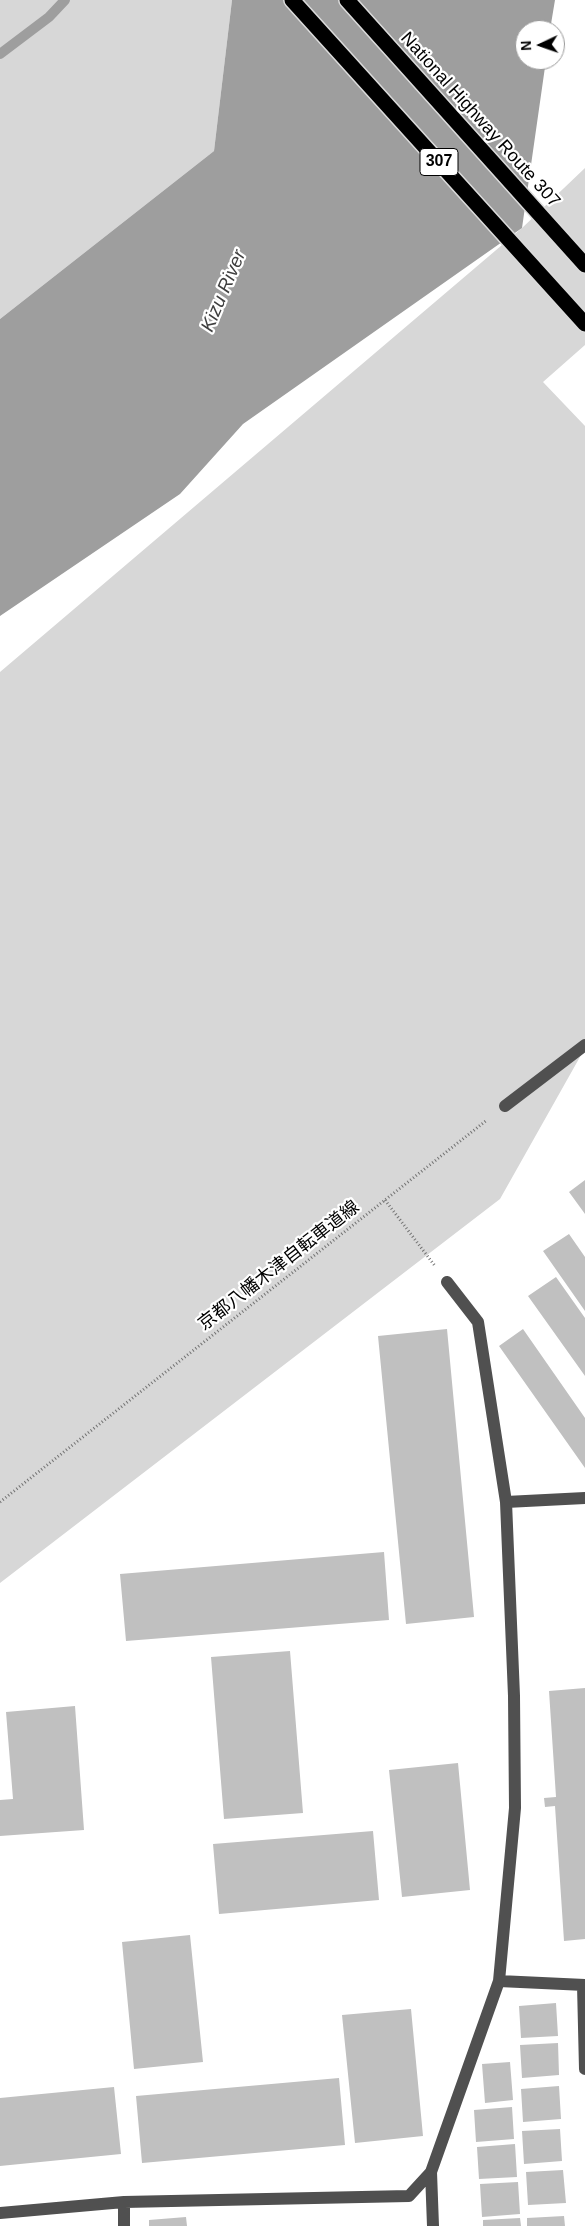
<!DOCTYPE html>
<meta charset="utf-8">
<style>
body{margin:0}
#map{position:relative;width:585px;height:2226px;overflow:hidden;background:#fff;font-family:Helvetica,sans-serif}
canvas{display:block}
.north{position:absolute;left:515px;top:20px;width:50px;height:50px;box-sizing:border-box;background:#fff;border:1px solid #999;border-radius:50%;rotate:267deg;font-size:14px;font-weight:700;line-height:20px;text-align:center;color:#000}
.north::after{content:'';display:block;margin:auto;width:18px;height:22px;background:#000;clip-path:polygon(50% 0,100% 100%,50% 72%,0 100%)}
</style>
<div id="map">
<canvas width="585" height="2226"></canvas>
<div class="north">N</div>
</div>
<script>
const ctx = document.querySelector('canvas').getContext('2d');
ctx.lineJoin = 'round';
function fill(path, color) { ctx.fillStyle = color; ctx.fill(path, 'evenodd'); }
const toPath = rows => new Path2D(rows.map(r => 'M' + r).join(''));
function stroke(path, color, width, dash) { ctx.strokeStyle = color; ctx.lineWidth = width; ctx.lineCap = dash ? 'butt' : 'round'; ctx.setLineDash(dash || []); ctx.stroke(path); }
function write(font, color, halo, rows, align = 'center') {
  ctx.font = font + ' Helvetica,"Noto Sans JP",sans-serif'; ctx.lineWidth = 4.5; ctx.setLineDash([]); ctx.textBaseline = 'middle'; ctx.strokeStyle = halo; ctx.fillStyle = color; for (const [text, x, y, turn = 0] of rows) {
    ctx.save(); ctx.translate(x, y); ctx.rotate((+turn || 0) * Math.PI / 180); ctx.textAlign = isNaN(turn) ? turn : align; if (halo) ctx.strokeText(text, 0, 0); ctx.fillText(text, 0, 0); ctx.restore();
  }
}
fill(toPath([
 [0,0,232,0,214,151,0,319],
 [585,168,585,345,543,382,585,426,585,1048,500,1199,0,1583,0,672,522,228]
]), '#d7d7d7');
fill(toPath([
 [232,0,555,0,550,30,525,30,525,60,546,60,522,228,243,424,180,494,0,616,0,319,214,151]
]), '#9e9e9e');
stroke(toPath([
 [0,54,49,17,65,0]
]), '#9e9e9e', 10);
fill(toPath([
 [585,1180,585,1214,569,1192],
 [569,1234,585,1257,585,1311,543,1251],
 [556,1277,585,1318,585,1376,528,1296],
 [447,1329,474,1617,406,1624,378,1336],
 [523,1329,585,1418,585,1468,499,1346],
 [384,1552,389,1620,126,1641,120,1574],
 [290,1651,303,1813,224,1819,211,1657],
 [585,1688,585,1939,564,1941,555,1806,545,1807,544,1798,556,1797,549,1691],
 [75,1706,84,1830,0,1836,0,1800,13,1799,6,1712],
 [458,1763,470,1890,402,1897,389,1770],
 [373,1831,379,1900,219,1914,213,1844],
 [190,1935,203,2062,134,2069,122,1942],
 [556,2003,558,2036,521,2038,519,2006],
 [411,2009,423,2136,355,2143,342,2015],
 [558,2043,559,2075,522,2078,520,2045],
 [510,2062,513,2100,485,2103,482,2064],
 [339,2078,345,2145,142,2163,136,2096],
 [559,2086,561,2119,523,2122,521,2089],
 [114,2087,121,2154,0,2166,0,2098],
 [512,2107,514,2139,476,2142,474,2110],
 [560,2129,562,2161,524,2164,522,2131],
 [515,2144,517,2177,479,2179,477,2147],
 [563,2170,566,2203,528,2205,526,2172],
 [518,2182,520,2214,482,2217,480,2184],
 [564,2216,565,2226,527,2226,527,2218],
 [186,2217,187,2226,149,2226,149,2220],
 [520,2218,521,2226,483,2226,483,2220]
]), '#c0c0c0');
const highway = toPath([
 [292,0,585,324],
 [347,0,585,265]
]);
stroke(highway, '#dbdbdb', 18);
stroke(toPath([
 [385,1200,435,1266],
 [0,1502,487,1120]
]), '#727272', 3, [1, 2.5]);
stroke(toPath([
 [505,1106,585,1045],
 [506,1502,585,1498],
 [499,1981,585,1985],
 [583,1985,585,2069],
 [431,2172,433,2226],
 [0,2213,124,2202,409,2196,431,2172,499,1981,515,1808,514,1696,506,1502,478,1322,447,1282],
 [124,2226,124,2202]
]), '#505050', 12);
stroke(highway, '#000', 15);
for (const [x, y, w] of [
 [439,162,38]
]) { const box = new Path2D(); box.roundRect(x - w / 2, y - 13.5, w, 27, 4); ctx.fillStyle = '#fff'; ctx.fill(box); stroke(box, '#000', 1); }
write('bold 16px', '#000', null, [
 ["307",439,162]
]);
write('18px', '#000', '#fff', [
 ["National Highway Route 307",480,120,48],
 ["京都八幡木津自転車道線",279,1266,-38]
]);
write('italic 19px', '#3f3f3f', '#fff', [
 ["Kizu River",224,291,-67]
]);
</script>
